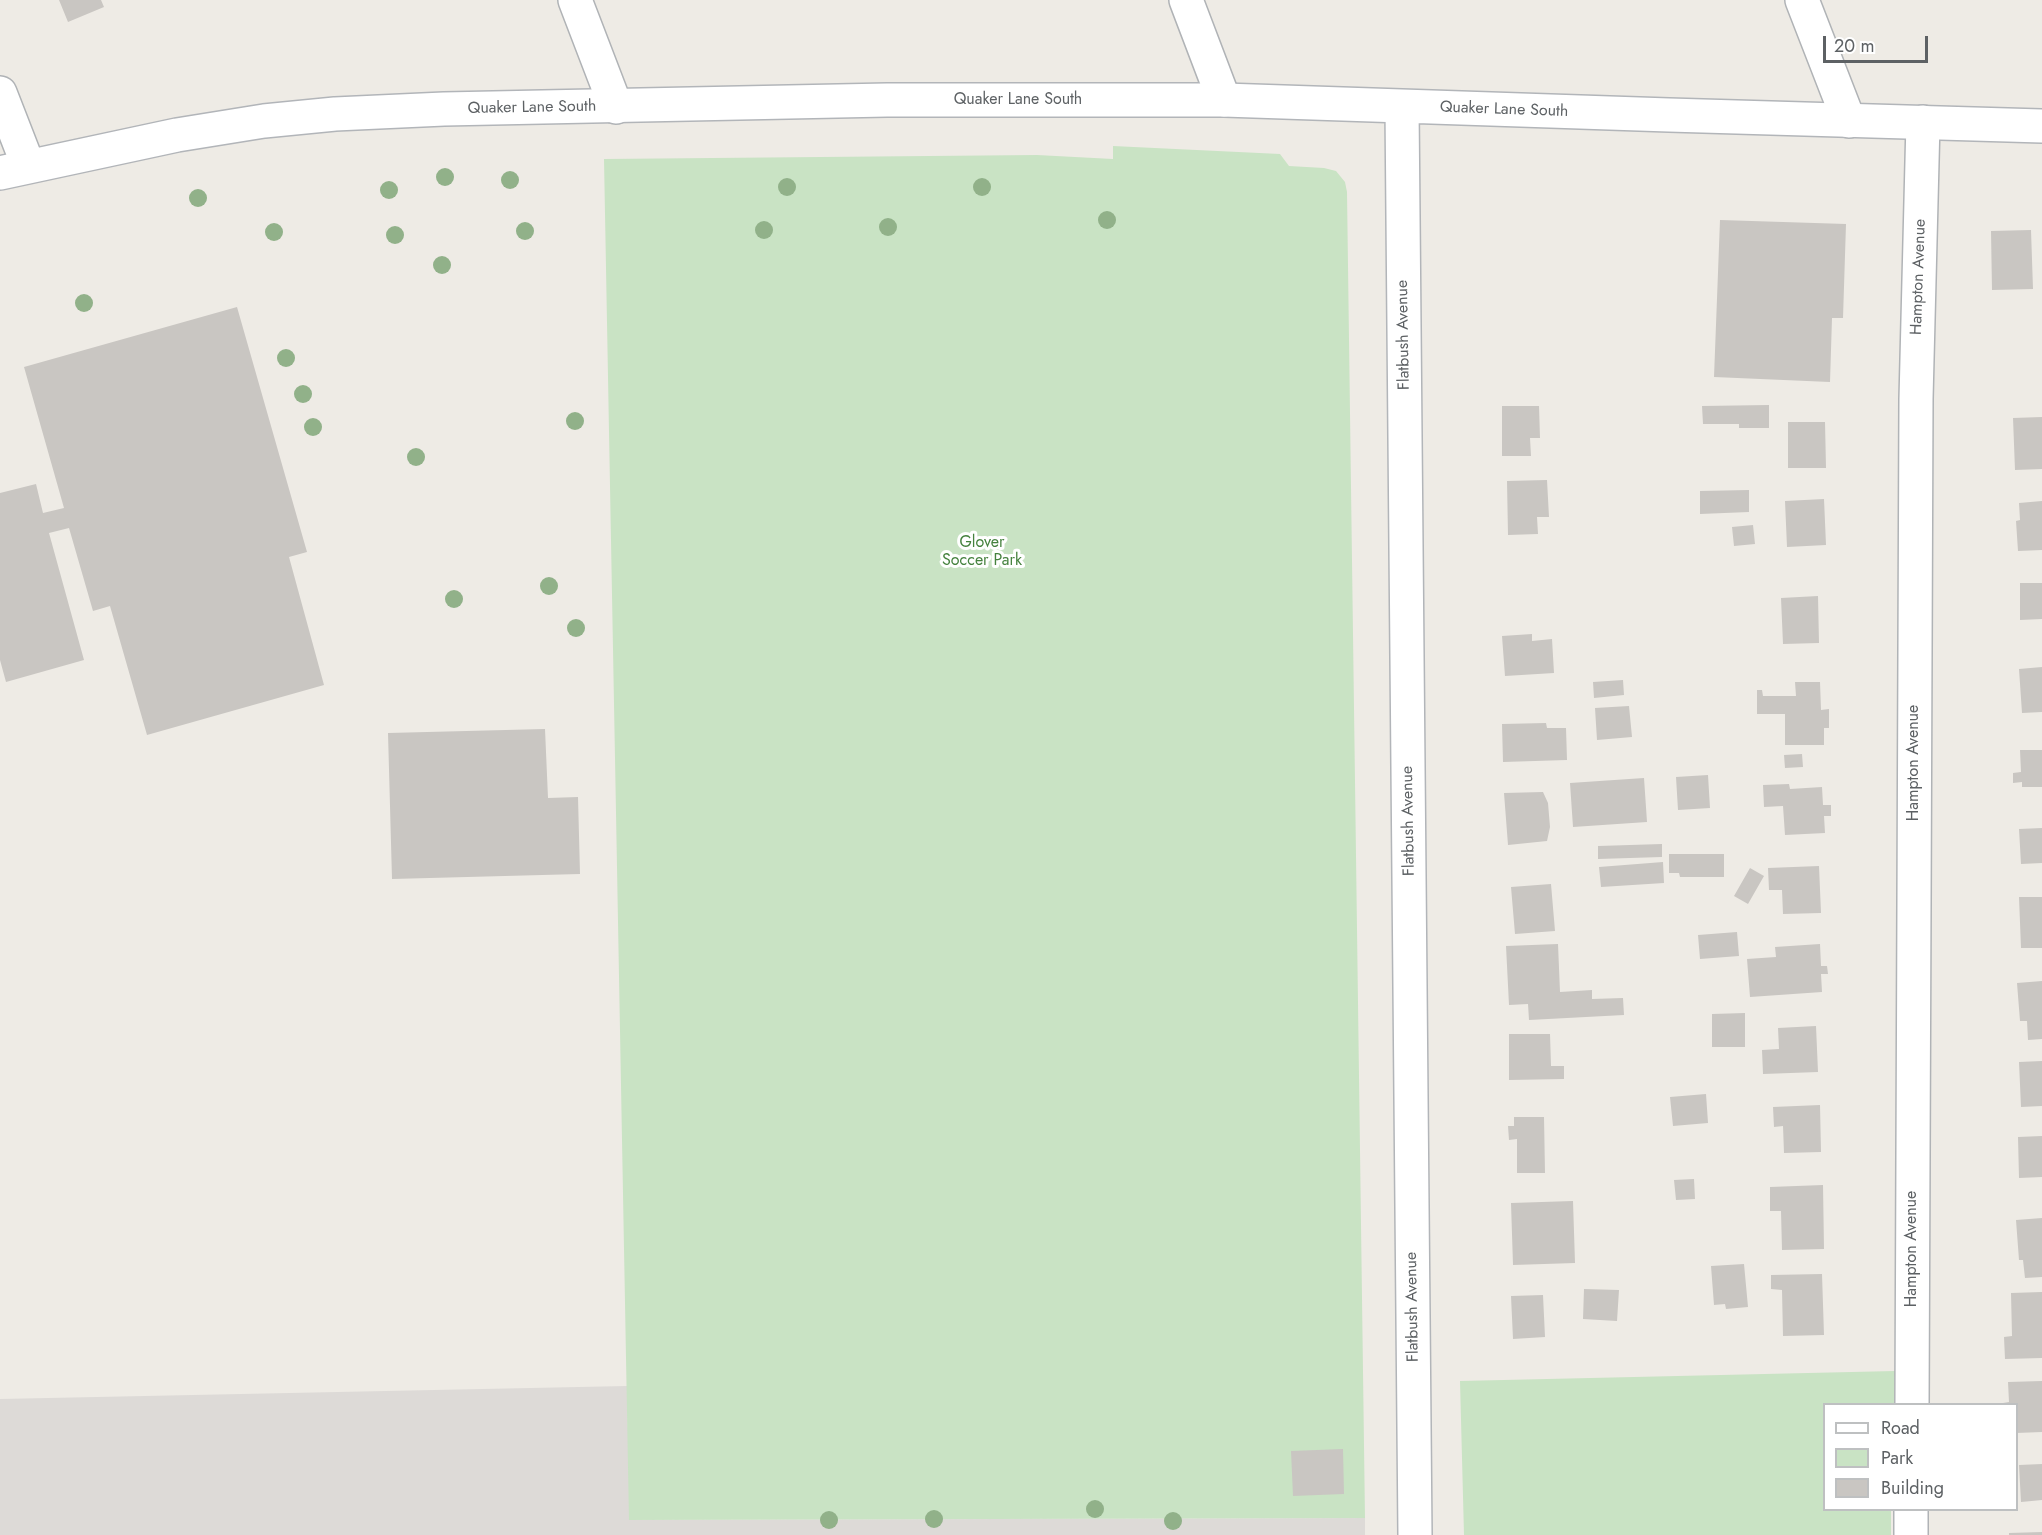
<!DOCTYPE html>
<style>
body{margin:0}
#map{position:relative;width:2042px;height:1535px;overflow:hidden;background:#eeebe5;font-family:Jost,sans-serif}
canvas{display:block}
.legend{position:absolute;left:1823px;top:1403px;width:195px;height:108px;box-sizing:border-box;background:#fff;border:2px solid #bec0c1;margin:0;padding:8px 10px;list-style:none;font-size:18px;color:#5d6164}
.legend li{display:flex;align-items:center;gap:12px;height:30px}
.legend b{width:30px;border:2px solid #bec0c1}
.scale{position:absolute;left:1823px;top:36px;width:105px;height:27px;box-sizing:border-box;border:3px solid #5d6164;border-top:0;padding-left:8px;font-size:18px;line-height:21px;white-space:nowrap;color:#5d6164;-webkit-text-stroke:4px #fff;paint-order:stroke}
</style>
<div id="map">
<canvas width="2042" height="1535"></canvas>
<ul class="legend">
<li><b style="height:8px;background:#fff"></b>Road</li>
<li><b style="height:16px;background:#c9e3c4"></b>Park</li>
<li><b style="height:16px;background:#c9c6c2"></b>Building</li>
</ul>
<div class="scale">20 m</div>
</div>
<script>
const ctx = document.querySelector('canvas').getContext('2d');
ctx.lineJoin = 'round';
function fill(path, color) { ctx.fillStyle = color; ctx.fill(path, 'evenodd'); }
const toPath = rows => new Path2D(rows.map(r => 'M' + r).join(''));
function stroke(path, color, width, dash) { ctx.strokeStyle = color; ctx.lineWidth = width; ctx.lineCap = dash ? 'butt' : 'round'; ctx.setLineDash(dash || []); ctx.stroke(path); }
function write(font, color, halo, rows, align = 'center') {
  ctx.font = font + ' Jost,sans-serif'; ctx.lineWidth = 6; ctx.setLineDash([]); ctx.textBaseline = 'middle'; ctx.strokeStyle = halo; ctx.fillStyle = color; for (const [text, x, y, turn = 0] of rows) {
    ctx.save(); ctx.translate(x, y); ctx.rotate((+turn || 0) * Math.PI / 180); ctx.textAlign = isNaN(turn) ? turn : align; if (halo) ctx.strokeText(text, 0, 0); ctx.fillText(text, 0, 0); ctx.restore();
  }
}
fill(toPath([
 [627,1386,630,1520,1365,1518,1365,1535,0,1535,0,1399]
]), '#dddad7');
fill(toPath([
 [1113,146,1280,154,1289,166,1324,168,1336,171,1345,182,1347,192,1365,1518,629,1520,604,159,1037,155,1113,159],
 [1895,1371,1894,1404,1824,1404,1824,1510,1891,1510,1891,1535,1464,1535,1460,1381]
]), '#c9e3c4');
fill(toPath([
 [59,0,101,0,104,7,68,22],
 [1720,220,1846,224,1843,318,1832,318,1830,382,1714,377],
 [2031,230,2033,289,1992,290,1991,231],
 [237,307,307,552,289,557,324,685,147,735,110,606,93,611,69,528,49,533,84,660,6,682,0,660,0,493,36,484,43,513,64,508,24,367],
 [1769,405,1769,428,1739,428,1739,424,1703,424,1702,406],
 [1502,406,1539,406,1540,438,1530,438,1531,456,1502,456],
 [2042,417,2042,469,2015,470,2013,418],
 [1788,422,1825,422,1826,468,1788,468],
 [1547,480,1549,517,1537,517,1538,534,1508,535,1507,481],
 [1749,490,1749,512,1700,514,1700,491],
 [1824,499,1826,545,1787,547,1785,501],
 [2042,501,2042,550,2018,551,2016,521,2020,520,2019,503],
 [1753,525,1755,544,1734,546,1732,527],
 [2020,583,2042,583,2042,619,2020,620],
 [1818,596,1819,643,1783,644,1781,598],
 [1532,634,1532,641,1552,639,1554,673,1505,676,1502,636],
 [2042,667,2042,712,2022,713,2019,669],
 [1623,680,1624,695,1594,698,1593,682],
 [1795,682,1820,682,1821,710,1829,709,1829,728,1824,728,1824,745,1785,745,1785,714,1757,714,1757,690,1762,690,1763,696,1796,696],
 [1629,706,1632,737,1597,740,1595,708],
 [1546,723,1547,728,1566,728,1567,760,1503,762,1502,724],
 [545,729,548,798,578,797,580,874,392,879,388,733],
 [2020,750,2042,750,2042,787,2022,787,2022,782,2013,783,2013,773,2021,772],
 [1802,754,1803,767,1785,768,1784,755],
 [1708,775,1710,808,1678,810,1676,777],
 [1644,778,1647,822,1573,827,1570,783],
 [1789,784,1790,789,1822,787,1823,805,1831,805,1831,816,1824,816,1825,833,1785,835,1783,806,1764,807,1763,785],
 [1543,792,1548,803,1550,827,1547,841,1508,845,1504,793],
 [2042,828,2042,863,2021,864,2019,829],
 [1662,844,1662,857,1598,859,1598,846],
 [1669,854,1724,854,1724,877,1680,877,1679,873,1669,873],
 [1663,862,1664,883,1601,887,1599,867],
 [1819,866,1821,913,1783,914,1782,890,1769,890,1768,868],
 [1750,868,1764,876,1748,904,1734,896],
 [1551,884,1555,931,1515,934,1511,887],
 [2019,897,2042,897,2042,948,2021,948],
 [1737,932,1739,956,1700,959,1698,935],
 [1558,944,1560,992,1592,990,1592,999,1623,998,1624,1015,1529,1020,1528,1004,1509,1005,1506,946],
 [1820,944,1821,966,1827,966,1828,974,1821,974,1822,992,1750,997,1747,959,1776,957,1775,947],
 [2042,981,2042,1039,2028,1040,2027,1021,2020,1021,2017,983],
 [1745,1013,1745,1047,1712,1047,1712,1014],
 [1816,1026,1818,1072,1763,1074,1762,1050,1779,1049,1778,1028],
 [1509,1034,1550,1034,1551,1066,1564,1066,1564,1079,1509,1080],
 [2042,1061,2042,1106,2021,1107,2019,1062],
 [1706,1094,1708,1123,1673,1126,1670,1097],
 [1820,1105,1821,1152,1784,1153,1783,1126,1774,1127,1773,1107],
 [1514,1117,1544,1117,1545,1173,1517,1173,1517,1139,1509,1140,1508,1126,1514,1126],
 [2042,1136,2042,1177,2019,1178,2018,1137],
 [1694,1179,1695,1199,1676,1200,1674,1180],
 [1823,1185,1824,1249,1782,1250,1781,1211,1770,1211,1770,1187],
 [1573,1201,1575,1263,1513,1265,1511,1203],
 [2042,1218,2042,1277,2025,1278,2023,1260,2019,1260,2016,1220],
 [1744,1264,1748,1307,1726,1309,1725,1304,1714,1305,1711,1266],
 [1822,1274,1824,1335,1783,1336,1782,1290,1771,1289,1771,1275],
 [1584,1289,1619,1290,1617,1321,1583,1319],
 [2042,1292,2042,1358,2005,1359,2004,1337,2012,1336,2011,1293],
 [1543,1295,1545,1337,1513,1339,1511,1296],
 [2042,1381,2042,1432,2016,1433,2016,1404,2003,1404,2003,1403,2009,1402,2008,1382],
 [1343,1449,1344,1494,1293,1496,1291,1451],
 [2042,1464,2042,1500,2021,1502,2019,1465],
 [2042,1532,2042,1535,2009,1535,2009,1533]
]), '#c9c6c2');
const street = toPath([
 [575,0,616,107],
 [1186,0,1224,100],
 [1802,0,1849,121],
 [0,93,28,165],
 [1912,1404,1916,399,1923,122],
 [1911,1535,1911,1510]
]);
const secondary = toPath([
 [1402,107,1415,1535],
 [0,173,177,135,264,121,335,114,444,109,887,100,1224,100,1669,115,2042,126]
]);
stroke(street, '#b0b3b6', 36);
stroke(secondary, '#b2b5b9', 36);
stroke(street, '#fff', 33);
stroke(secondary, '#fff', 33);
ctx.fillStyle = '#91b189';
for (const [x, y] of [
 [445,177],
 [510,180],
 [787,187],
 [982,187],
 [389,190],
 [198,198],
 [1107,220],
 [888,227],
 [764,230],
 [525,231],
 [274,232],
 [395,235],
 [442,265],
 [84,303],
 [286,358],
 [303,394],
 [575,421],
 [313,427],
 [416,457],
 [549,586],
 [454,599],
 [576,628],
 [1095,1509],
 [934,1519],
 [829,1520],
 [1173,1521]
]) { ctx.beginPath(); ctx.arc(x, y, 9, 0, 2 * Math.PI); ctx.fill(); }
write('16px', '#5d6164', '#fff', [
 ["Quaker Lane South",1018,100],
 ["Quaker Lane South",532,108,-1],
 ["Quaker Lane South",1504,110,2],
 ["Hampton Avenue",1919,277,-88],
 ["Flatbush Avenue",1404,335,-91],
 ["Hampton Avenue",1914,763,-90],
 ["Flatbush Avenue",1409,821,-91],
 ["Hampton Avenue",1912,1249,-90],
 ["Flatbush Avenue",1413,1307,-91]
]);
write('16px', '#45823e', '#fff', [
 ["Glover",982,543],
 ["Soccer Park",982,561]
]);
</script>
